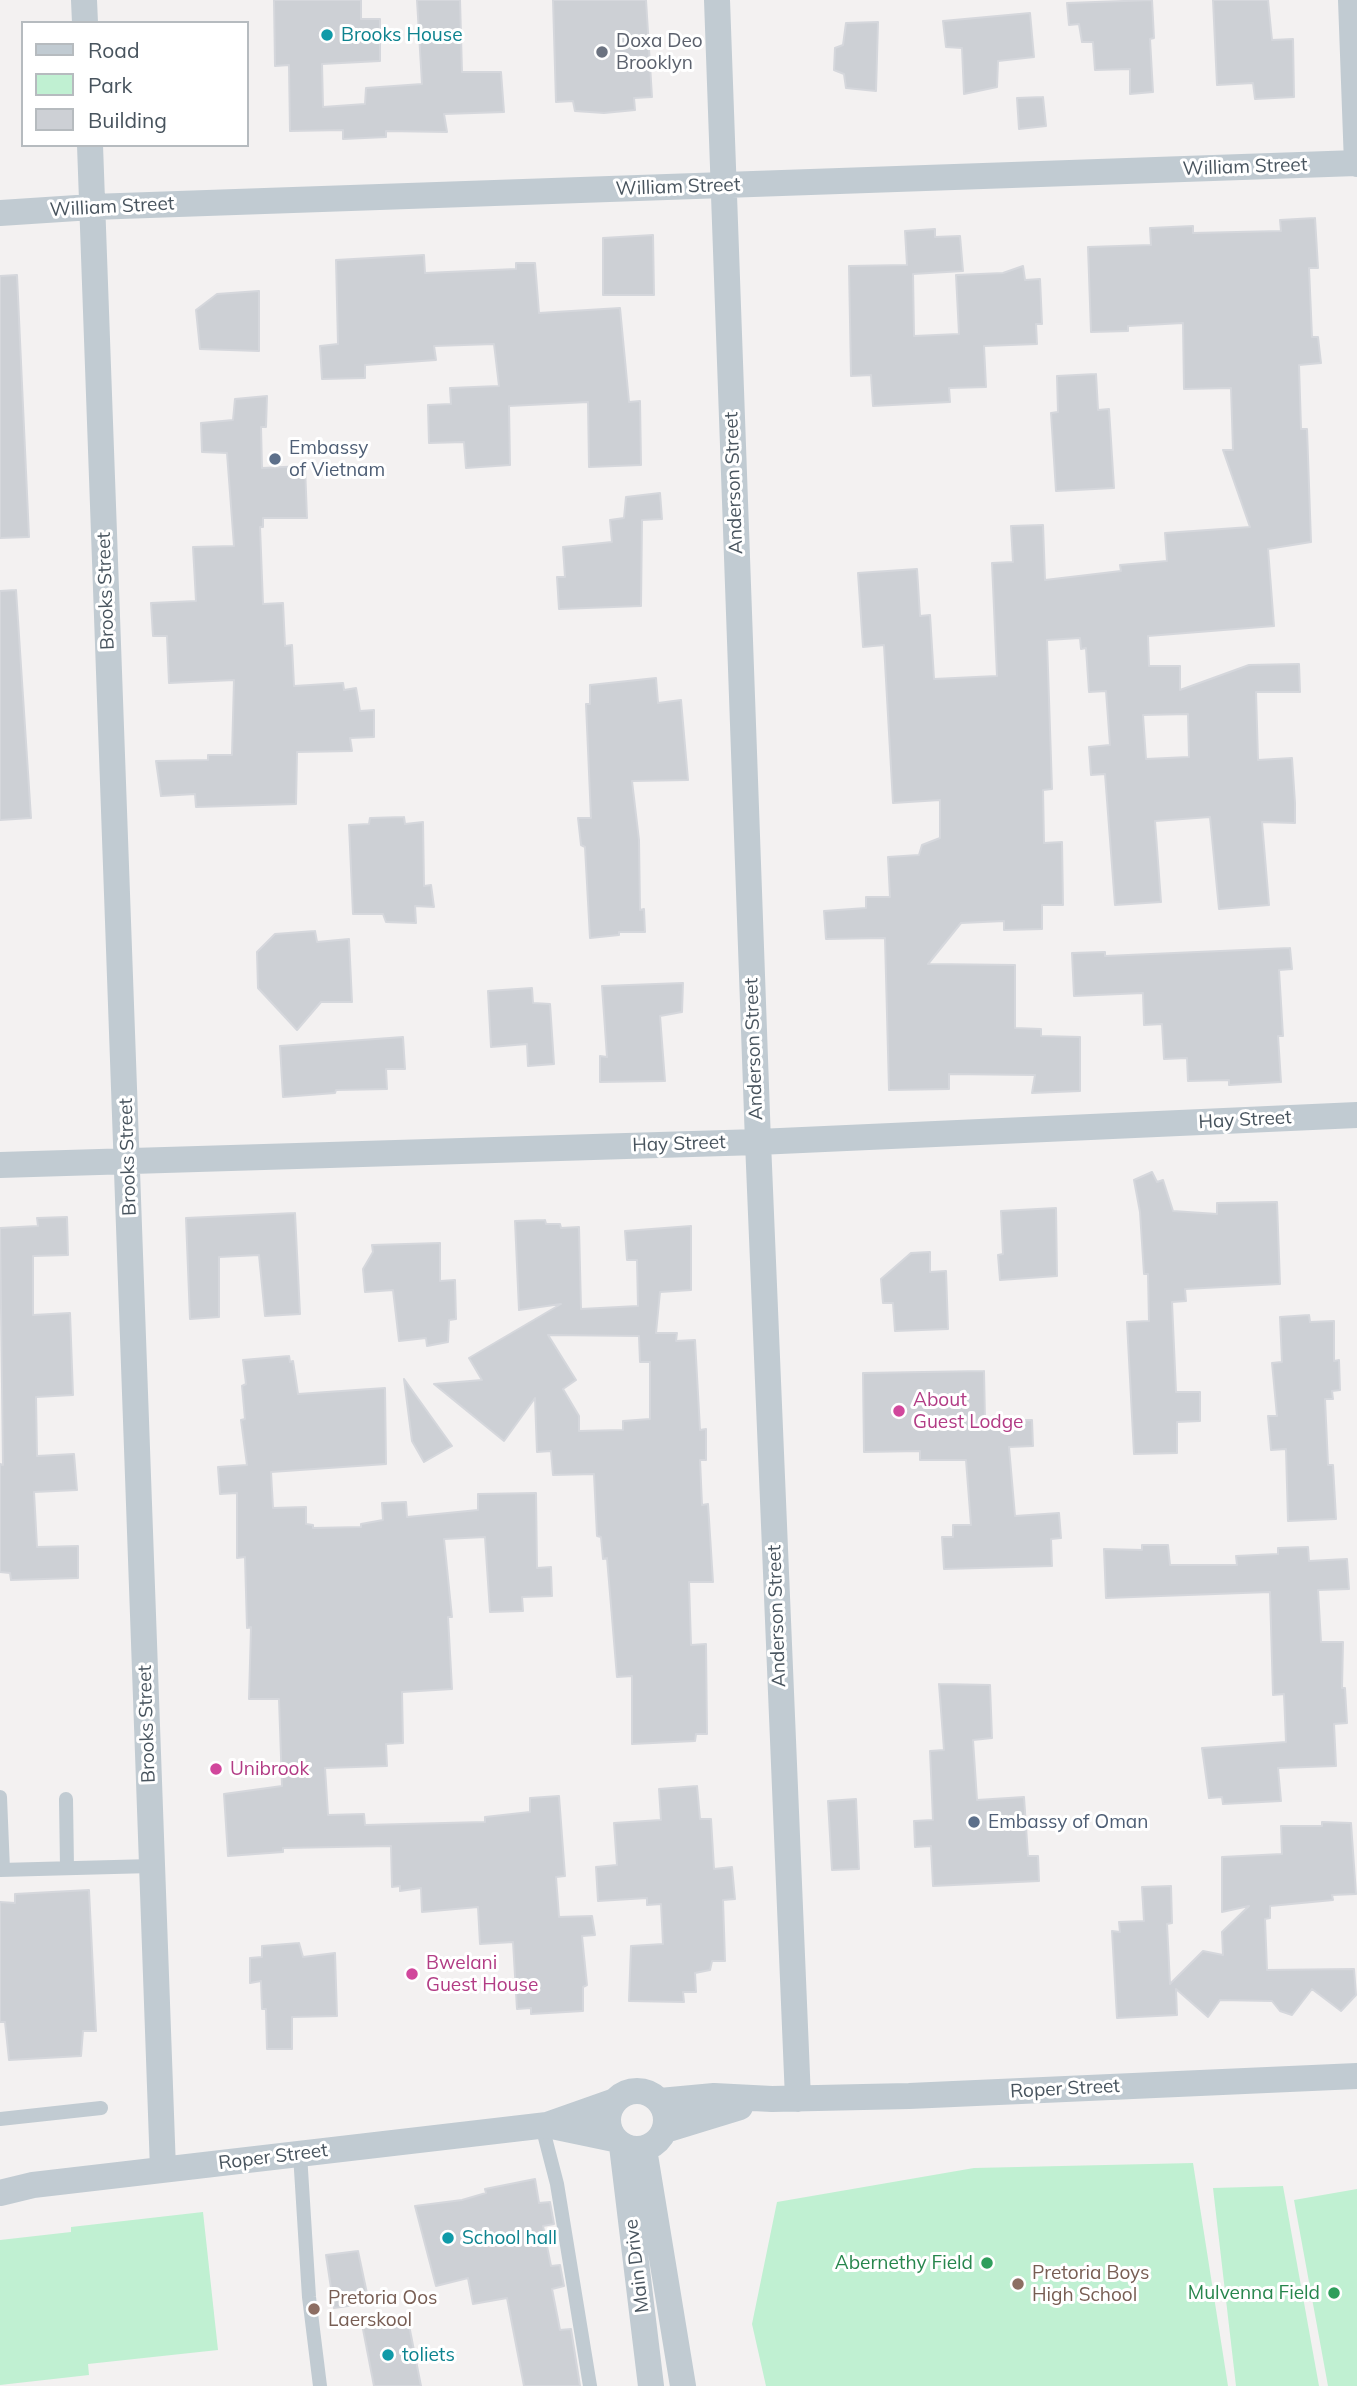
<!DOCTYPE html>
<style>
body{margin:0}
#map{position:relative;width:1357px;height:2386px;overflow:hidden;background:#f3f1f1;font-family:Mulish,sans-serif}
canvas{display:block}
.legend{position:absolute;left:21px;top:21px;width:228px;height:126px;box-sizing:border-box;background:#fff;border:2px solid #b6bbbf;margin:0;padding:9px 12px;list-style:none;font-size:21px;color:#48545e}
.legend li{display:flex;align-items:center;gap:14px;height:35px}
.legend b{width:35px;border:2px solid #b6bbbf}
</style>
<div id="map">
<canvas width="1357" height="2386"></canvas>
<ul class="legend">
<li><b style="height:9px;background:#c1cbd2"></b>Road</li>
<li><b style="height:19px;background:#c0f0d2"></b>Park</li>
<li><b style="height:19px;background:#cdd0d5"></b>Building</li>
</ul>
</div>
<script>
const ctx = document.querySelector('canvas').getContext('2d');
ctx.lineJoin = 'round';
function fill(path, color) { ctx.fillStyle = color; ctx.fill(path, 'evenodd'); }
const toPath = rows => new Path2D(rows.map(r => 'M' + r).join(''));
function stroke(path, color, width, dash) { ctx.strokeStyle = color; ctx.lineWidth = width; ctx.lineCap = dash ? 'butt' : 'round'; ctx.setLineDash(dash || []); ctx.stroke(path); }
function write(font, color, halo, rows, align = 'center') {
  ctx.font = font + ' Mulish,sans-serif'; ctx.lineWidth = 6; ctx.setLineDash([]); ctx.textBaseline = 'middle'; ctx.strokeStyle = halo; ctx.fillStyle = color; for (const [text, x, y, turn = 0] of rows) {
    ctx.save(); ctx.translate(x, y); ctx.rotate((+turn || 0) * Math.PI / 180); ctx.textAlign = isNaN(turn) ? turn : align; if (halo) ctx.strokeText(text, 0, 0); ctx.fillText(text, 0, 0); ctx.restore();
  }
}
fill(toPath([
 [1193,2163,1228,2386,766,2386,752,2324,777,2202,974,2168],
 [1283,2186,1319,2386,1236,2386,1213,2188],
 [1357,2189,1357,2386,1328,2386,1294,2200],
 [203,2212,218,2350,88,2364,89,2375,0,2385,0,2240,71,2232,71,2227]
]), '#c0f0d2');
const building = toPath([
 [274,0,361,0,361,19,380,19,380,61,322,64,323,107,365,104,366,88,422,84,417,0,460,0,462,72,501,72,504,112,444,114,447,132,386,131,386,137,343,139,343,130,290,131,289,65,275,66,274,0],
 [553,0,646,0,652,97,634,98,635,110,604,113,575,111,573,101,556,102,553,0],
 [1152,0,1154,38,1150,39,1153,92,1130,94,1130,69,1095,70,1093,42,1082,42,1079,24,1069,25,1067,3,1152,0],
 [1213,0,1268,0,1272,40,1293,39,1294,97,1255,99,1253,83,1217,85,1213,0],
 [1030,13,1034,57,998,61,997,87,964,94,962,48,946,47,943,21,1030,13],
 [878,22,876,91,846,88,844,74,834,70,835,48,843,45,846,23,878,22],
 [1043,97,1046,126,1019,129,1017,98,1043,97],
 [1315,218,1318,268,1309,268,1312,337,1318,337,1321,363,1299,365,1301,429,1307,429,1311,542,1268,549,1274,626,1148,636,1149,666,1180,666,1180,690,1249,665,1299,664,1300,692,1256,692,1258,760,1292,758,1295,803,1295,823,1262,822,1269,905,1219,909,1210,817,1155,821,1161,902,1115,905,1105,774,1091,775,1089,747,1110,745,1106,691,1089,692,1086,648,1081,649,1080,638,1047,640,1052,789,1043,790,1044,843,1062,842,1063,905,1042,905,1042,929,1004,930,1004,921,961,923,928,964,1015,965,1015,1028,1041,1029,1041,1036,1080,1037,1080,1091,1032,1093,1035,1075,949,1074,949,1089,889,1090,885,938,826,939,824,911,866,908,866,897,890,897,888,857,919,855,922,845,940,838,940,800,893,803,884,645,863,647,858,573,917,569,920,616,930,615,934,679,997,676,992,563,1013,562,1011,526,1043,525,1045,580,1121,571,1120,565,1167,561,1165,533,1250,527,1223,450,1233,450,1231,388,1184,389,1183,323,1128,326,1128,331,1091,332,1088,247,1151,245,1150,228,1193,226,1193,233,1281,231,1280,220,1315,218],
 [1188,714,1189,757,1146,759,1143,715,1188,714],
 [935,229,935,237,960,236,963,271,913,274,914,336,959,334,956,275,1003,273,1023,266,1025,280,1040,279,1042,324,1036,324,1037,344,984,346,986,387,949,388,950,402,873,406,871,375,851,376,849,266,907,265,905,231,935,229],
 [653,235,654,295,603,295,603,238,653,235],
 [424,255,425,273,516,269,516,263,535,263,539,313,620,308,629,402,640,401,641,465,589,467,588,402,509,406,510,465,466,468,464,442,429,443,428,405,451,404,450,388,499,386,494,344,434,346,436,360,365,365,365,378,322,379,320,346,338,344,336,260,424,255],
 [17,275,29,537,0,538,0,276,17,275],
 [259,291,259,351,200,349,196,310,217,294,259,291],
 [1096,374,1098,410,1109,409,1114,488,1056,491,1051,413,1058,412,1057,376,1096,374],
 [267,396,266,427,261,427,262,468,305,466,307,518,263,518,263,527,260,527,263,604,283,603,285,646,292,645,294,686,343,683,344,690,356,688,360,711,374,710,374,737,350,738,352,751,297,752,296,804,196,807,195,794,161,796,156,761,208,760,208,755,232,755,234,680,169,683,167,636,153,636,151,603,196,601,193,547,234,546,227,453,202,452,201,423,233,420,235,399,267,396],
 [660,493,662,519,642,520,641,606,559,609,557,577,565,577,563,547,612,542,610,520,624,518,626,497,660,493],
 [16,590,31,818,0,820,0,591,16,590],
 [656,678,658,703,681,700,688,780,632,781,639,840,640,910,644,909,645,932,619,932,619,935,590,938,585,847,581,845,578,818,591,818,586,704,590,704,590,685,656,678],
 [404,817,405,824,423,822,424,886,431,885,434,907,415,906,416,923,386,922,383,914,353,914,349,825,369,824,370,818,404,817],
 [315,931,317,942,349,939,352,1002,321,1002,297,1030,258,988,257,952,275,934,315,931],
 [1290,948,1292,969,1279,970,1283,1036,1278,1036,1281,1082,1229,1085,1229,1080,1188,1081,1187,1058,1164,1059,1162,1024,1144,1025,1143,993,1074,996,1072,953,1105,952,1105,956,1290,948],
 [683,983,682,1012,660,1016,665,1081,600,1082,600,1056,607,1057,602,986,683,983],
 [532,988,533,1003,550,1004,554,1064,528,1066,527,1044,491,1047,488,991,532,988],
 [403,1037,405,1069,386,1069,387,1089,336,1090,335,1093,283,1097,280,1046,403,1037],
 [1152,1172,1157,1182,1163,1180,1173,1211,1217,1214,1217,1203,1277,1202,1280,1284,1185,1289,1186,1301,1172,1302,1176,1392,1200,1392,1200,1421,1177,1422,1177,1453,1134,1454,1127,1322,1149,1321,1148,1274,1144,1274,1140,1212,1134,1180,1152,1172],
 [1056,1208,1057,1276,1000,1280,998,1255,1003,1254,1001,1211,1056,1208],
 [295,1213,300,1314,265,1316,259,1255,219,1257,219,1317,190,1319,186,1218,295,1213],
 [67,1217,68,1255,33,1256,33,1315,70,1313,73,1395,36,1397,37,1456,74,1454,77,1490,34,1492,37,1547,78,1546,78,1578,11,1580,10,1573,0,1572,0,1464,3,1465,0,1228,38,1226,37,1218,67,1217],
 [545,1220,546,1224,560,1224,561,1228,579,1227,581,1309,638,1306,637,1260,627,1260,625,1231,691,1226,691,1290,660,1292,656,1333,677,1333,676,1341,695,1340,700,1430,706,1429,706,1460,700,1460,702,1505,708,1504,713,1582,689,1582,691,1645,706,1644,707,1734,696,1734,695,1741,632,1744,632,1676,617,1677,607,1558,603,1559,601,1537,597,1536,594,1474,553,1475,551,1451,537,1452,535,1398,504,1441,434,1384,482,1380,469,1358,561,1304,519,1310,515,1221,545,1220],
 [548,1335,639,1336,640,1362,650,1362,650,1419,623,1421,623,1430,579,1431,579,1416,563,1389,576,1380,548,1335],
 [440,1243,440,1281,455,1280,456,1319,449,1320,448,1342,427,1346,426,1338,399,1341,393,1290,365,1292,363,1269,373,1252,372,1245,440,1243],
 [930,1252,930,1272,946,1271,948,1329,895,1331,893,1303,883,1303,881,1279,911,1253,930,1252],
 [1309,1315,1310,1322,1334,1321,1334,1361,1339,1360,1340,1390,1332,1391,1333,1399,1325,1399,1328,1465,1333,1465,1336,1519,1288,1521,1286,1449,1271,1450,1268,1416,1277,1416,1272,1363,1282,1362,1280,1317,1309,1315],
 [289,1356,290,1362,293,1361,298,1394,385,1388,386,1464,271,1472,273,1508,306,1507,306,1524,313,1525,313,1528,361,1527,361,1524,383,1520,382,1503,406,1502,407,1517,478,1510,478,1494,536,1493,537,1568,551,1567,552,1596,522,1597,523,1611,490,1612,485,1537,444,1539,452,1617,448,1617,452,1689,402,1692,403,1743,386,1744,387,1766,325,1768,328,1815,364,1814,365,1825,485,1822,485,1817,530,1812,530,1798,559,1796,565,1876,556,1877,559,1917,592,1916,595,1935,582,1936,587,1985,583,1987,583,2011,531,2014,531,2008,517,2009,513,1942,480,1944,478,1907,422,1912,421,1888,400,1891,400,1886,392,1887,391,1846,283,1848,283,1852,228,1856,224,1794,282,1786,279,1699,249,1699,251,1627,247,1628,245,1557,237,1558,237,1493,220,1494,218,1467,247,1465,241,1420,245,1419,242,1386,246,1384,243,1360,289,1356],
 [984,1371,985,1421,1032,1420,1033,1446,1009,1447,1015,1516,1059,1513,1061,1538,1051,1539,1052,1566,944,1569,942,1537,953,1537,953,1525,971,1525,966,1460,920,1460,920,1451,864,1452,863,1373,984,1371],
 [404,1379,452,1446,424,1462,412,1441,404,1379],
 [1142,1545,1168,1545,1170,1565,1237,1565,1236,1556,1278,1554,1278,1548,1308,1547,1309,1561,1347,1559,1349,1589,1318,1590,1321,1642,1343,1642,1342,1688,1345,1688,1347,1723,1334,1724,1336,1766,1278,1768,1281,1801,1223,1804,1222,1797,1209,1798,1202,1748,1286,1742,1284,1694,1273,1695,1270,1592,1106,1598,1104,1549,1142,1550,1142,1545],
 [939,1684,990,1685,992,1738,973,1740,977,1800,1024,1797,1028,1856,1038,1856,1039,1881,933,1886,931,1846,915,1847,914,1821,933,1820,930,1751,944,1750,939,1684],
 [697,1786,700,1819,711,1819,714,1869,732,1867,735,1899,723,1900,725,1961,712,1961,710,1970,695,1973,696,1992,683,1992,684,2002,629,2001,631,1946,663,1944,661,1904,647,1905,647,1898,598,1901,596,1867,617,1865,614,1823,661,1820,659,1789,697,1786],
 [856,1799,859,1869,832,1870,828,1801,856,1799],
 [1322,1822,1351,1823,1356,1894,1332,1895,1333,1900,1270,1906,1270,1918,1265,1919,1267,1970,1354,1969,1356,1995,1341,2011,1312,1989,1292,2015,1280,2011,1272,2001,1220,2000,1208,2017,1176,1989,1177,2015,1117,2018,1112,1931,1120,1932,1119,1922,1144,1921,1142,1887,1171,1886,1172,1923,1167,1924,1170,1984,1203,1951,1223,1955,1222,1932,1249,1906,1222,1912,1222,1857,1282,1854,1281,1826,1322,1826,1322,1822],
 [89,1890,96,2031,83,2031,81,2056,9,2060,5,2022,0,2022,0,1902,15,1903,15,1894,89,1890],
 [299,1943,303,1957,335,1953,337,2016,292,2017,292,2049,267,2049,266,2009,262,2009,261,1981,250,1983,250,1958,262,1957,262,1946,299,1943],
 [535,2179,539,2203,550,2202,554,2224,543,2226,551,2266,560,2265,564,2286,552,2289,560,2330,571,2329,580,2386,524,2386,507,2298,473,2304,468,2278,436,2286,415,2206,462,2200,486,2193,485,2189,535,2179],
 [358,2251,369,2303,334,2308,326,2255,358,2251],
 [407,2315,421,2386,374,2386,362,2324,407,2315]
]);
fill(building, '#cdd0d5');
stroke(building, '#d5d7dc', 2);
stroke(toPath([
 [0,1797,3,1870],
 [66,1799,67,1868],
 [0,1870,152,1866],
 [0,2119,101,2108],
 [542,2126,557,2184,590,2386],
 [300,2154,309,2297,320,2386]
]), '#c1cbd2', 14);
stroke(toPath([
 [84,0,85,23],
 [717,0,758,1142,798,2099],
 [1351,0,1357,164],
 [90,145,163,2169],
 [0,213,92,207,1357,163],
 [0,1165,758,1142,1357,1115],
 '608 2120a29 29 0 1 1 58 0a29 29 0 1 1-58 0Z',
 [660,2101,714,2096,772,2099,909,2096,1357,2076],
 [547,2125,614,2139],
 [665,2130,740,2107],
 [622,2146,651,2386],
 [644,2149,683,2386],
 [0,2193,33,2185,547,2125,615,2101]
]), '#c1cbd2', 26);
for (const [x, y, r, color] of [
 [327,35,7,"#0f9aa8"],
 [602,52,7,"#6b7280"],
 [275,459,7,"#5c6f8a"],
 [899,1411,7,"#d1479c"],
 [216,1769,7,"#d1479c"],
 [974,1822,7,"#5c6f8a"],
 [412,1974,7,"#d1479c"],
 [448,2238,7,"#0f9aa8"],
 [987,2263,7,"#2e9e5b"],
 [1018,2284,7,"#8d6e63"],
 [1334,2293,7,"#2e9e5b"],
 [314,2309,7,"#8d6e63"],
 [388,2355,7,"#0f9aa8"]
]) { const dot = new Path2D(); dot.arc(x, y, r, 0, 2 * Math.PI); ctx.fillStyle = color; ctx.fill(dot); stroke(dot, '#fff', 2.5); }
write('19px', '#0d838f', '#fff', [
 ["Brooks House",341,35],
 ["School hall",462,2238],
 ["toliets",402,2355]
], 'left');
write('19px', '#5b616d', '#fff', [
 ["Doxa Deo",616,41],
 ["Brooklyn",616,63]
], 'left');
write('19px', '#48545e', '#fff', [
 ["William Street",1245,167,-2],
 ["William Street",678,187,-2],
 ["William Street",112,207,-3],
 ["Anderson Street",734,483,-92],
 ["Brooks Street",106,591,-92],
 ["Anderson Street",754,1049,-92],
 ["Hay Street",1245,1120,-3],
 ["Hay Street",679,1144,-2],
 ["Brooks Street",128,1157,-92],
 ["Anderson Street",777,1616,-92],
 ["Brooks Street",147,1724,-92],
 ["Roper Street",1065,2089,-3],
 ["Roper Street",273,2157,-7],
 ["Main Drive",637,2266,-97]
]);
write('19px', '#4e5e75', '#fff', [
 ["Embassy",289,448],
 ["of Vietnam",289,470],
 ["Embassy of Oman",988,1822]
], 'left');
write('19px', '#b23c85', '#fff', [
 ["About",913,1400],
 ["Guest Lodge",913,1422],
 ["Unibrook",230,1769],
 ["Bwelani",426,1963],
 ["Guest House",426,1985]
], 'left');
write('19px', '#27864d', '#fff', [
 ["Abernethy Field",973,2263],
 ["Mulvenna Field",1320,2293]
], 'right');
write('19px', '#785e54', '#fff', [
 ["Pretoria Boys",1032,2273],
 ["High School",1032,2295],
 ["Pretoria Oos",328,2298],
 ["Laerskool",328,2320]
], 'left');
</script>
